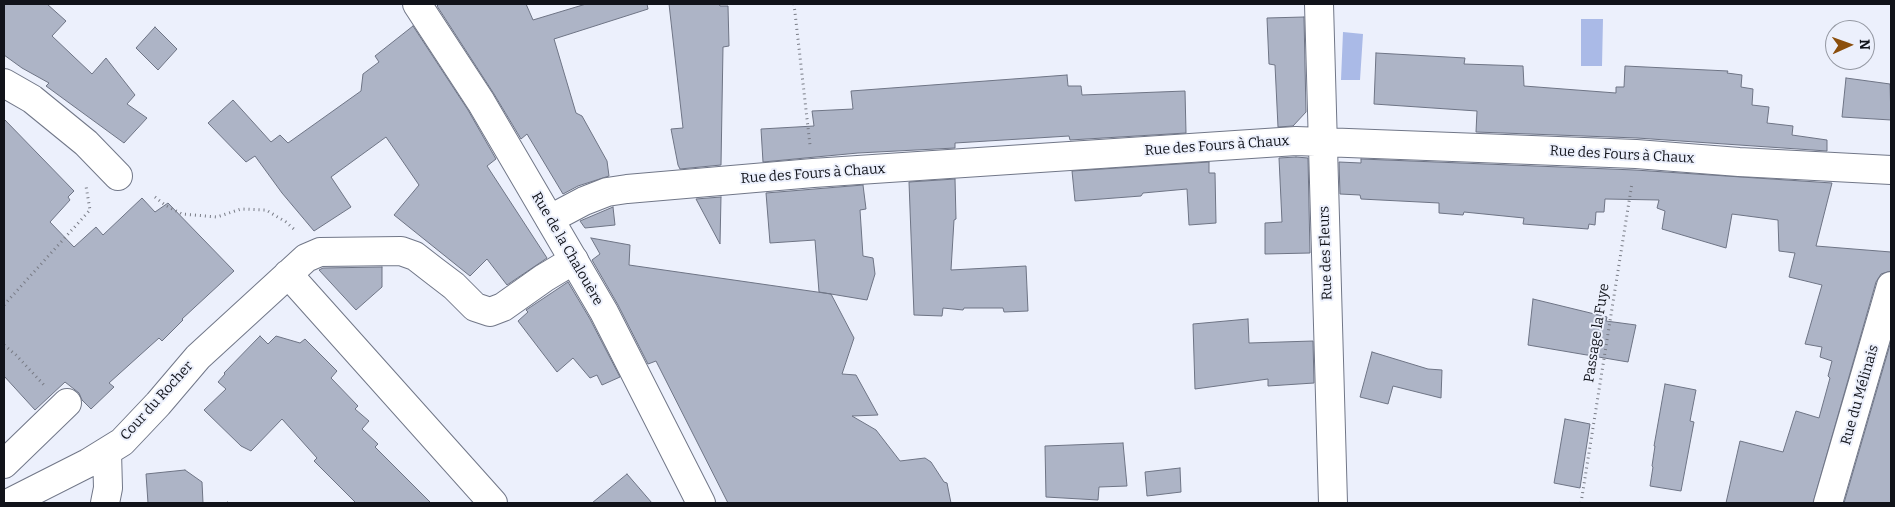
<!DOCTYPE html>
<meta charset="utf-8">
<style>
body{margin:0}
#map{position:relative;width:1895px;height:507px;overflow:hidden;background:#ecf0fc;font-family:Bitter,serif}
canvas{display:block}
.frame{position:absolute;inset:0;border:5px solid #11131a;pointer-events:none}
.north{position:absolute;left:1825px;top:20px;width:50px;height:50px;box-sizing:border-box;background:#ecf0fc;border:1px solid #9498a2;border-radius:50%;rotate:88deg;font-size:14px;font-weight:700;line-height:20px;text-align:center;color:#11131a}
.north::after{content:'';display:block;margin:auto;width:18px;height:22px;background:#8b4f0d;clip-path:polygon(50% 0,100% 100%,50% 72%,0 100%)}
</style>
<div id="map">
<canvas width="1895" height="507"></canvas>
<div class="frame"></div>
<div class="north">N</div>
</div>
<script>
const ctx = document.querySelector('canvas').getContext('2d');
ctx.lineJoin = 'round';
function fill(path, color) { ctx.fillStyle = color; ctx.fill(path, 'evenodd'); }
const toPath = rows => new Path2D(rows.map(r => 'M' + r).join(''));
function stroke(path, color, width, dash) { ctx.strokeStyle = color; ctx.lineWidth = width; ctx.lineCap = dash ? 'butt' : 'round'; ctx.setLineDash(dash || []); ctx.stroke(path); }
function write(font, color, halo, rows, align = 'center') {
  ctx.font = font + ' Bitter,serif'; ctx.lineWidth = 4; ctx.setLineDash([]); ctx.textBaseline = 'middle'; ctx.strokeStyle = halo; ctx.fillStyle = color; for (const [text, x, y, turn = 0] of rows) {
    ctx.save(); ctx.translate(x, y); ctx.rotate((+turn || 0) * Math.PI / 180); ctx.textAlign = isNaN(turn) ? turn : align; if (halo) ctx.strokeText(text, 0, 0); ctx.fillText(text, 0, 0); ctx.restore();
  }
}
fill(toPath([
 [1581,19,1603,19,1602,66,1581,66],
 [1343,32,1363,34,1360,80,1341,80]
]), '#aabae7');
const building = toPath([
 [4,4,47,4,66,21,52,36,92,74,106,58,135,95,127,104,147,118,124,143,46,86,49,83,22,68,4,55,4,4],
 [439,4,526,4,533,20,586,4,647,4,648,9,554,39,576,113,582,116,607,161,609,176,578,186,563,194,527,134,521,139,494,94,437,6,439,4],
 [669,4,719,4,720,6,728,6,729,46,723,47,721,165,680,169,678,165,671,129,683,128,669,4],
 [1304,17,1306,112,1293,126,1278,127,1275,65,1269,64,1267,18,1304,17],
 [413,26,468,110,496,159,487,166,547,258,507,285,487,259,470,276,394,215,419,185,386,137,331,177,351,207,314,231,282,193,255,156,246,162,208,123,233,100,271,142,280,135,288,143,361,91,363,74,379,62,375,56,413,26],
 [155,27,177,49,158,70,136,48,155,27],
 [1376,53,1465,58,1464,64,1523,66,1524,86,1616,93,1616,87,1624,87,1625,66,1728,71,1727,73,1742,75,1741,87,1753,89,1752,105,1769,107,1767,123,1793,126,1792,135,1827,140,1827,151,1637,138,1476,132,1477,111,1374,104,1376,53],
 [1067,75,1068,86,1081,86,1082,95,1185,91,1186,133,1070,140,1069,136,955,143,955,148,858,153,763,162,761,129,814,126,812,111,853,109,851,91,1067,75],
 [1846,78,1890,84,1891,120,1842,117,1846,78],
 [4,119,74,191,68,197,70,200,50,222,74,247,96,227,103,235,142,198,155,212,168,203,234,271,182,319,183,320,162,341,159,338,109,383,114,387,91,409,82,400,79,393,65,382,35,410,4,376,4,119],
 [1296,157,1308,158,1310,253,1265,254,1265,223,1282,222,1279,158,1296,157],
 [1361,159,1635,170,1832,183,1816,246,1891,252,1891,271,1881,274,1876,282,1813,503,1726,503,1740,441,1783,452,1796,411,1819,418,1830,378,1828,376,1832,361,1820,357,1822,347,1805,344,1822,285,1789,277,1795,253,1779,251,1778,220,1732,214,1726,248,1662,229,1665,211,1657,208,1659,200,1605,199,1604,212,1596,212,1595,225,1589,224,1588,229,1523,224,1524,218,1464,212,1463,215,1439,213,1439,203,1361,199,1360,195,1340,194,1339,162,1361,163,1361,159],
 [1209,162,1209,173,1215,173,1216,223,1189,225,1187,189,1143,193,1141,196,1075,201,1072,171,1209,162],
 [955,179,956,219,954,220,951,270,1026,266,1028,311,1004,312,1003,308,964,308,963,310,943,308,942,316,914,315,909,182,955,179],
 [863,185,866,209,860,210,863,256,873,258,875,274,867,300,819,292,815,240,770,243,766,193,863,185],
 [721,197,720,244,696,199,721,197],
 [613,207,615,225,585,228,580,221,613,207],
 [591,238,630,245,629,265,831,294,854,338,842,374,856,375,878,415,852,416,876,430,900,461,925,458,931,462,944,482,947,483,951,503,728,503,656,361,648,364,618,305,592,260,600,254,591,238],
 [382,267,382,287,356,310,319,270,323,268,382,267],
 [568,282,590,319,620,377,602,385,597,375,590,378,573,358,557,372,518,321,528,312,526,310,568,282],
 [1533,299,1607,317,1606,321,1636,325,1628,362,1528,345,1533,299],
 [1248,319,1249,343,1313,341,1314,383,1268,386,1268,379,1195,389,1193,324,1248,319],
 [260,336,268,344,276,336,300,343,305,339,337,371,331,378,358,406,355,409,369,421,362,429,378,444,375,447,431,503,356,503,314,461,317,458,282,419,251,451,241,446,204,410,226,389,218,382,225,374,224,373,260,336],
 [1891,341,1891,503,1844,503,1891,341],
 [1372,352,1428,369,1442,370,1441,398,1393,386,1388,404,1360,397,1372,352],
 [1665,384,1696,390,1690,421,1694,422,1681,491,1650,486,1653,467,1652,466,1655,446,1654,446,1665,384],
 [1565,419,1590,424,1580,488,1554,483,1565,419],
 [1123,443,1127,486,1099,487,1098,500,1046,497,1045,446,1123,443],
 [1180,468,1181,492,1147,496,1145,472,1180,468],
 [185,470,202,482,203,503,148,503,146,474,185,470],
 [627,474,652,503,592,503,627,474]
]);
fill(building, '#adb4c6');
stroke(building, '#6e7485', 1);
const minor = toPath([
 [1319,4,1333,503],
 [4,83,32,99,86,143,118,176],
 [550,219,584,201,607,192,627,189,813,173,1296,141,1636,154,1739,162,1891,170],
 [288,274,493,503],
 [4,464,67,403],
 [9,503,88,463,122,442,158,404,198,357,306,258,320,252,401,251,415,256,433,270,454,286,475,307,490,312,503,307,544,278,574,260],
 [105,503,108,488,107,452],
 [1828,503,1891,286]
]);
const tertiary = toPath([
 [417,4,481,102,604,312,701,503]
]);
stroke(minor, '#717788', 30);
stroke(tertiary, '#717788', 30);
stroke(toPath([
 [794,4,810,145],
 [155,197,165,205,182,214,217,217,241,209,266,210,286,222,295,230],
 [4,305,90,210,86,186],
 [4,345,16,355,44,385],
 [227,503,229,503],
 [1581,503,1632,183]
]), '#787b85', 3, [1, 4]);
stroke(minor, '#fff', 28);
stroke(tertiary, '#fff', 28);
write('14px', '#11131a', '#ecf0fc', [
 ["Rue des Fours à Chaux",1217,146,-4],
 ["Rue des Fours à Chaux",1622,155,3],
 ["Rue des Fours à Chaux",813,174,-4],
 ["Rue de la Chalouère",567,249,60],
 ["Rue des Fleurs",1326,253,-92],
 ["Passage la Fuye",1597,333,-81],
 ["Rue du Mélinais",1860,395,-74],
 ["Cour du Rocher",157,401,-48]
]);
</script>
